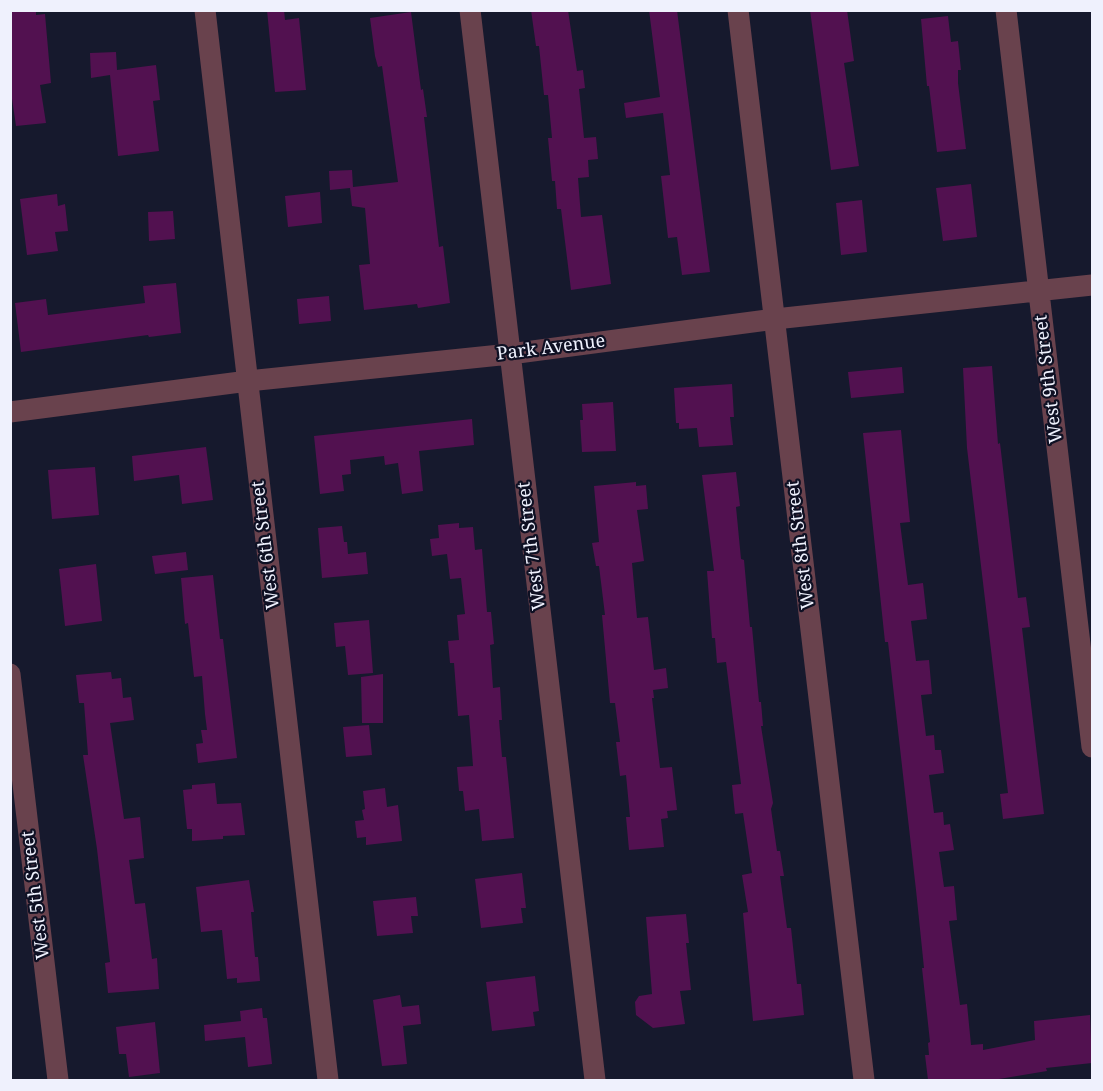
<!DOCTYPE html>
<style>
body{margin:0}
#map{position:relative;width:1103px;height:1091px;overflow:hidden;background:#16192d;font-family:"Noto Serif",serif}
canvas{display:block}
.frame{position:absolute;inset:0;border:12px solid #eff1fd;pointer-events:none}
</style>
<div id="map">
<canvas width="1103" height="1091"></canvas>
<div class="frame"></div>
</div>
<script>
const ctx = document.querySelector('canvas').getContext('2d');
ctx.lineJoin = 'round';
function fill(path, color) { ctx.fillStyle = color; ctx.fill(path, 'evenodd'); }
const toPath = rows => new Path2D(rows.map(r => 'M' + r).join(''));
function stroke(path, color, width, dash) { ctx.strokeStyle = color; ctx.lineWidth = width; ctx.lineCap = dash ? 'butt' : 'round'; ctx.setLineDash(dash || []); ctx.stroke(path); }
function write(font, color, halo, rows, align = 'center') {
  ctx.font = font + ' "Noto Serif",serif'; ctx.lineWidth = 4.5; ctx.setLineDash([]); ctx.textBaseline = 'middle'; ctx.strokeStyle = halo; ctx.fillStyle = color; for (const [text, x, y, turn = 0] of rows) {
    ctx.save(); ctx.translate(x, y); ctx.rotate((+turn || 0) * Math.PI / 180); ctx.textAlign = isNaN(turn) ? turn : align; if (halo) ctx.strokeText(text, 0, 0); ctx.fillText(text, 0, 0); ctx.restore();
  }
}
fill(toPath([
 [10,10,36,10,36,15,45,14,51,83,40,85,46,123,16,126,10,85],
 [267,10,284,10,285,20,299,18,306,90,275,92],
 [531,10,568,10,577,71,583,70,585,88,579,89,584,138,596,137,598,159,588,160,589,177,578,178,581,217,602,215,611,284,571,290,561,209,557,209,555,181,552,181,548,138,552,138,548,95,544,95,539,46,536,46],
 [649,10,677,10,710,272,682,275,677,237,668,238,661,176,670,175,663,113,626,118,624,103,660,97],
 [810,10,847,10,854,61,844,63,859,166,831,170],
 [411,12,421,90,423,89,427,117,424,117,439,247,443,246,450,303,418,308,417,304,364,310,359,265,370,264,365,208,352,206,350,188,330,190,329,171,352,170,353,187,398,182,382,66,378,67,375,56,370,18],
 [948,16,951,42,958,41,961,70,958,70,958,83,966,149,937,152,929,86,927,86,921,19],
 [116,52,117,70,156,65,160,100,153,101,159,151,118,156,110,75,91,78,90,53],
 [971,184,977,237,943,241,936,188],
 [320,192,322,223,288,227,285,196],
 [57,194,58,206,65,204,68,231,55,232,58,251,27,255,20,199],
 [862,200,867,252,841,255,836,203],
 [173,211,175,239,149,241,148,212],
 [176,283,181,333,149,337,148,335,21,352,15,303,46,299,48,315,145,303,143,286],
 [329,296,331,321,299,324,297,299],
 [992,366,998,444,1000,443,1018,598,1026,597,1030,627,1022,628,1044,814,1003,819,1000,794,1008,793,967,448,963,368],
 [902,367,904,393,851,398,848,372],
 [732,384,734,417,730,417,733,445,699,447,697,428,679,429,679,423,676,423,674,388],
 [613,402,616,451,582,452,580,420,583,420,582,404],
 [472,419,474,445,419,451,423,491,402,494,398,463,385,465,384,456,350,460,351,474,342,475,344,491,320,494,314,436],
 [901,430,910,522,900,523,908,585,923,583,927,619,911,621,916,661,929,660,932,694,921,695,926,736,934,735,935,750,941,750,944,773,929,775,934,813,943,812,944,825,950,824,954,850,939,852,944,887,954,886,957,920,949,921,960,1005,967,1004,971,1045,983,1044,983,1050,1035,1040,1034,1021,1090,1015,1092,1063,1046,1068,1047,1071,993,1080,928,1080,925,1055,929,1055,928,1043,930,1042,922,968,924,968,916,890,888,642,885,642,863,433],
 [206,447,213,500,182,504,179,475,134,481,132,456],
 [95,467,99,515,52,519,48,470],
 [736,472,740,506,736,507,741,559,744,560,750,627,752,627,759,702,761,702,763,726,761,726,773,803,771,809,777,851,780,851,784,876,780,876,787,928,791,928,797,984,801,984,804,1015,753,1021,743,913,748,912,742,875,752,873,743,813,735,814,732,785,741,784,726,662,717,663,715,638,712,638,707,571,714,571,702,475],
 [636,482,636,486,646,485,648,509,637,510,644,561,632,563,637,618,648,617,654,670,666,668,668,688,653,690,654,698,652,698,660,768,672,767,677,810,667,811,668,818,661,819,664,847,629,850,626,817,630,817,626,775,620,776,616,742,620,742,615,703,610,703,602,615,605,615,599,566,596,566,592,543,599,542,594,486],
 [459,523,459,528,473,527,475,550,482,549,487,612,491,612,494,644,490,645,493,688,500,687,502,720,499,720,502,757,506,757,514,838,482,841,479,809,465,811,463,791,459,791,457,767,473,766,469,715,458,716,454,663,450,663,448,641,459,640,457,615,465,614,461,578,450,579,447,554,432,556,430,539,439,538,438,525],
 [342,526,344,542,347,542,348,554,366,552,368,574,322,578,318,528],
 [186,552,188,570,155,574,152,556],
 [96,564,102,621,65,626,59,569],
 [213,575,220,639,223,639,237,758,198,763,196,744,203,743,201,730,207,730,205,714,202,676,194,677,188,623,185,624,181,578],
 [369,620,373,673,348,675,345,646,336,647,334,623],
 [111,672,112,679,121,678,123,698,131,697,134,720,110,723,124,819,140,817,144,858,129,860,135,904,145,903,152,959,157,958,159,989,108,993,105,963,110,962,97,849,83,755,88,755,84,703,79,703,76,675],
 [383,674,383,723,362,723,361,677],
 [369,725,372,755,346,757,343,727],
 [215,783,217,804,241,803,245,835,223,836,223,839,192,841,192,829,187,829,183,790,192,789,192,785],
 [385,788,387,807,398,805,402,841,366,845,366,837,357,838,355,821,364,820,362,810,365,809,363,791],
 [522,873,526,908,521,908,523,923,481,928,475,879],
 [249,880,254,912,251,912,255,957,258,957,260,981,237,983,237,978,227,979,222,930,201,932,196,887],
 [416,897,418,916,411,916,413,933,377,936,373,901],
 [686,914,689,943,686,943,691,990,680,991,685,1024,653,1028,636,1015,635,1002,639,996,652,994,646,917],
 [535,976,539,1011,533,1012,535,1026,492,1031,486,982],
 [400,995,402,1007,419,1005,421,1024,403,1026,407,1064,382,1066,373,1000],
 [262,1008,263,1018,267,1018,272,1064,248,1067,245,1037,205,1041,204,1025,241,1021,240,1011],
 [155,1022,160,1073,129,1077,126,1054,119,1054,116,1027]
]), '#521150');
stroke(toPath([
 [205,10,328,1080],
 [470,10,595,1080],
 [738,10,864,1080],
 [1006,10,1092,747],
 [10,412,248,381,510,354,775,319,1092,285],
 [10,674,58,1080]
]), '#69424d', 21);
write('18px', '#eff1fd', '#0e1023', [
 ["Park Avenue",551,348,-7],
 ["West 9th Street",1049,379,-97],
 ["West 6th Street",266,545,-97],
 ["West 8th Street",801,545,-97],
 ["West 7th Street",532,546,-97],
 ["West 5th Street",36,895,-97]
]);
</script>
